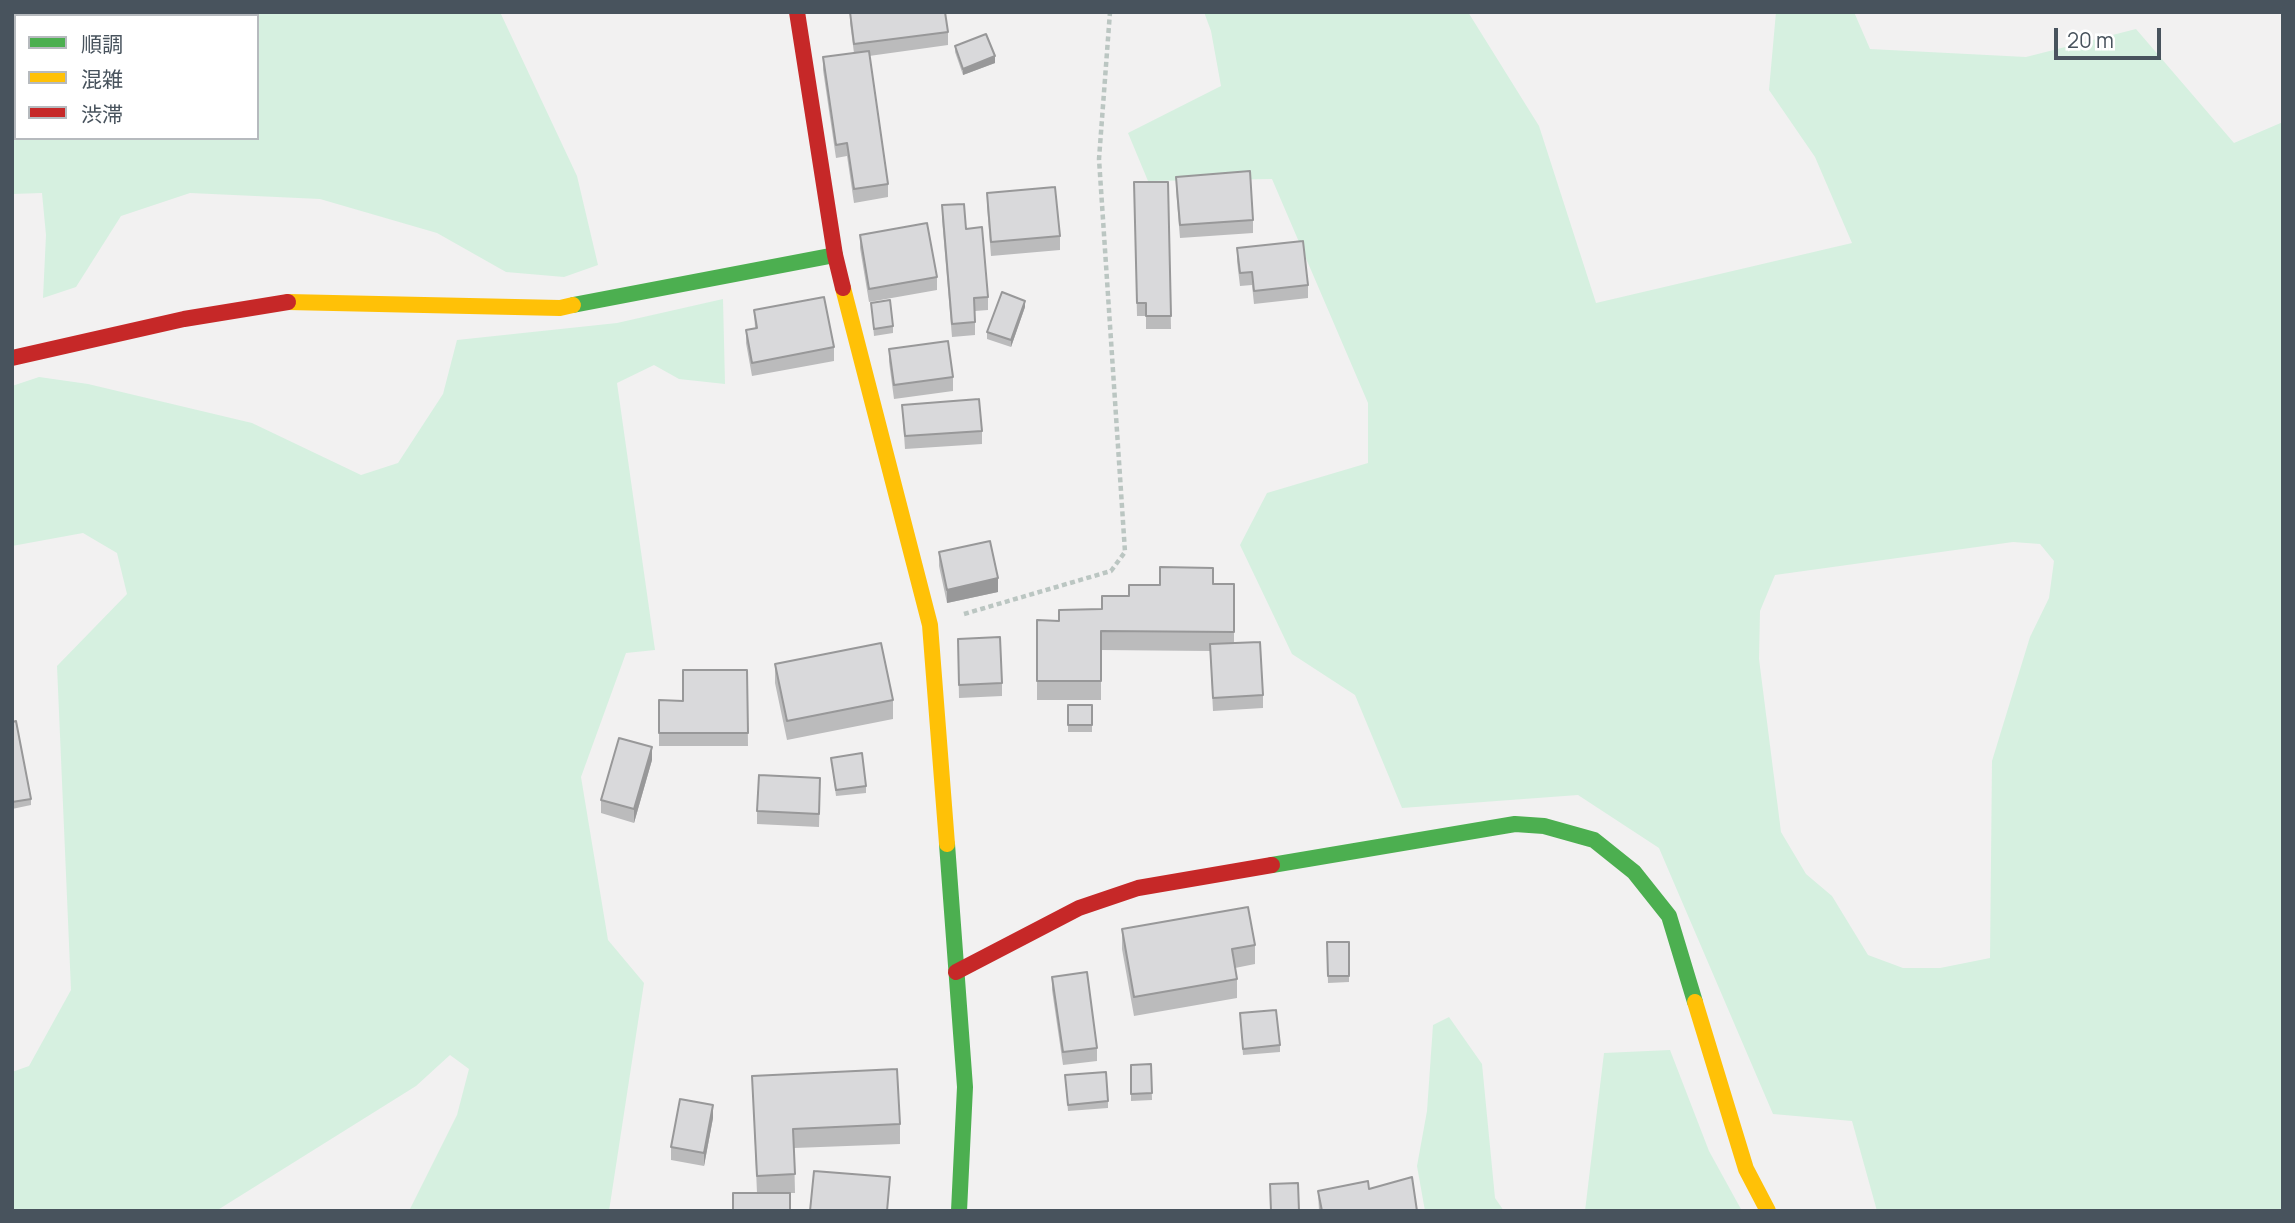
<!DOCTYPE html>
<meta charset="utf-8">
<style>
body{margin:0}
#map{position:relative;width:2295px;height:1223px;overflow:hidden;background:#f2f1f1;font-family:Manrope,"Noto Sans JP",sans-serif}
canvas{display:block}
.frame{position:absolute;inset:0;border:14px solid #48535d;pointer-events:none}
.legend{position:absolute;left:14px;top:14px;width:245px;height:126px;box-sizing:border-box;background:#fff;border:2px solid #b6babe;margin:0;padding:9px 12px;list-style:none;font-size:21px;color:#48535d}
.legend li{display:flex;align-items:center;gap:14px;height:35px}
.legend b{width:35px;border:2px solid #b6babe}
.scale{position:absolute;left:2054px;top:28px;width:107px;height:32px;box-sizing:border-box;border:4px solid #48535d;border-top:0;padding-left:9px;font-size:21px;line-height:24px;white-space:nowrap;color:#48535d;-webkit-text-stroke:5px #fff;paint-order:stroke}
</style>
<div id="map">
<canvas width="2295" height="1223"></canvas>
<div class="frame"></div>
<ul class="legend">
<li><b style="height:9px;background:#4caf50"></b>順調</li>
<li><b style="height:9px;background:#ffc107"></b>混雑</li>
<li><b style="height:9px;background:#c62828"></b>渋滞</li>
</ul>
<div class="scale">20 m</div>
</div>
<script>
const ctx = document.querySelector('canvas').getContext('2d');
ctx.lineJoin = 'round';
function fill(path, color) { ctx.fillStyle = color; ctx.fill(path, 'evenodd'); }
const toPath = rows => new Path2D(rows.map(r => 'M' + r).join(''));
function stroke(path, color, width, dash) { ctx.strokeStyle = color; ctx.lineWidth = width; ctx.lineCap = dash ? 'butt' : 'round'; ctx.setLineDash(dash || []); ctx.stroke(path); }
fill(toPath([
 [12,12,500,12,577,176,598,265,564,277,506,272,437,233,320,199,190,193,121,216,76,287,43,298,46,235,42,193,12,194],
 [16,16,257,16,257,138,16,138],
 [1204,12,1468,12,1539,126,1596,303,1852,243,1815,157,1769,90,1776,12,1854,12,1870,49,2026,57,2136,29,2234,143,2283,122,2283,1211,1877,1211,1852,1121,1773,1114,1659,848,1578,795,1402,808,1355,695,1292,654,1240,545,1267,493,1368,463,1368,403,1272,179,1148,181,1128,133,1221,86,1211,31],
 [2013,542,2040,544,2054,561,2049,598,2030,637,1992,761,1990,958,1940,968,1903,968,1868,955,1832,896,1806,874,1781,832,1759,659,1760,611,1775,575],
 [723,299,725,384,679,379,654,365,617,383,655,650,626,653,581,777,608,940,644,983,609,1211,409,1211,457,1115,469,1069,450,1055,416,1086,216,1211,12,1211,12,1072,29,1066,71,990,57,666,127,594,117,553,83,533,12,546,12,386,39,377,88,384,252,423,361,475,398,463,443,394,457,340,617,323],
 [1449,1017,1482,1064,1495,1198,1504,1211,1425,1211,1417,1166,1427,1111,1433,1025],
 [1670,1050,1709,1151,1742,1211,1585,1211,1604,1053]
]), '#d6f0e0');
stroke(toPath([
 [964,614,1111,571,1125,552,1099,159,1110,12]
]), '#bbc6c2', 4.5, [5, 3.5]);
stroke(toPath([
 [573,305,835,255],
 [947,844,965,1087,959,1211],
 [1272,865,1515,824,1544,826,1594,840,1634,872,1669,916,1695,1002]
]), '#4caf50', 16);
stroke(toPath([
 [843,288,930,625,947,844],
 [288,302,560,308,573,305],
 [1695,1002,1746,1169,1768,1211]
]), '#ffc107', 16);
stroke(toPath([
 [797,12,835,255,843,288],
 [12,358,184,319,288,302],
 [956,972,1079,908,1138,888,1272,865]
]), '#c62828', 16);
fill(toPath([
 [850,12,948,32,948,45,869,56,888,184,888,197,854,203,847,156,836,158,823,70,823,57,854,53,850,23],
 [955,46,995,63,963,75,955,52],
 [1176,177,1253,220,1253,233,1180,238,1176,190],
 [1134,182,1168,182,1171,329,1146,329,1146,316,1137,316],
 [987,193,1060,236,1060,250,991,256,987,206],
 [942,205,966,229,988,297,988,310,975,311,975,335,952,337,942,219],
 [860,235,937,277,937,290,869,302,860,248],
 [1237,248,1308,285,1308,298,1254,304,1252,285,1240,286,1237,261],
 [871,303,893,326,893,333,874,336],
 [1025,307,1011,347,987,339,987,332],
 [754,310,834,347,834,361,752,376,746,343,746,330,755,328],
 [889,349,953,377,953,391,894,399,889,362],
 [902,405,982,431,982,444,905,449],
 [939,552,998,592,947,603,939,566],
 [1234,584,1234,643,1263,695,1263,708,1213,711,1210,651,1101,650,1101,700,1037,700,1037,620,1059,621,1102,609,1160,585],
 [958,652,1002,683,1002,696,959,698],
 [775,664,893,700,893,719,787,740,775,683],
 [747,670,748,746,659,746,659,700,683,701],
 [1068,705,1092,705,1092,732,1068,732],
 [12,722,31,799,31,805,12,809],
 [831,758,866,786,866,793,836,796],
 [652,760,634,823,601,813,601,800],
 [820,791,819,827,757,824,757,811],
 [1122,929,1255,945,1255,964,1235,968,1237,979,1237,998,1134,1016,1122,949],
 [1327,942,1349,942,1349,982,1328,983],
 [1052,977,1097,1048,1097,1061,1063,1065,1052,990],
 [1240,1013,1280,1045,1280,1052,1243,1055],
 [1151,1064,1152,1100,1131,1101,1131,1065],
 [1065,1075,1108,1101,1108,1108,1068,1111],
 [752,1076,900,1124,900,1144,794,1148,795,1193,757,1193],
 [713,1118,704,1166,671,1160,671,1147],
 [1369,1189,1417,1211,1319,1211,1318,1191]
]), '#bbbbbc');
fill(toPath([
 [995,56,995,63,963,75,963,69],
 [1025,301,1025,307,1011,347,1011,340],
 [998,578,998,592,947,603,947,590],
 [652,747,652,760,634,823,634,809],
 [713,1105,713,1118,704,1166,704,1153]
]), '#989899');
const building = toPath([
 [850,12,945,12,948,32,854,44,850,12],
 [986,34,995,56,963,69,955,46,986,34],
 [869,51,888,184,854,189,847,143,836,145,823,57,869,51],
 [1250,171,1253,220,1180,225,1176,177,1250,171],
 [1134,182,1168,182,1171,316,1146,316,1146,303,1137,303,1134,182],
 [1055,187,1060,236,991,242,987,193,1055,187],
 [964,204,966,229,982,227,988,297,974,298,975,322,952,324,942,205,964,204],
 [927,223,937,277,869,289,860,235,927,223],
 [1303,241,1308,285,1254,291,1252,272,1240,273,1237,248,1303,241],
 [1002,292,1025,301,1011,340,987,332,1002,292],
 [824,297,834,347,752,363,746,330,757,328,754,310,824,297],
 [890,300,893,326,874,329,871,303,890,300],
 [948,341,953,377,894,385,889,349,948,341],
 [979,399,982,431,905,436,902,405,979,399],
 [990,541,998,578,947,590,939,552,990,541],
 [1160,567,1213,568,1213,584,1234,584,1234,632,1101,631,1101,681,1037,681,1037,620,1059,621,1059,610,1102,609,1102,596,1129,596,1129,585,1160,585,1160,567],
 [1000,637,1002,683,959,685,958,639,1000,637],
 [1260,642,1263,695,1213,698,1210,644,1260,642],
 [881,643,893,700,787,721,775,664,881,643],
 [683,670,747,670,748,733,659,733,659,700,683,701,683,670],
 [1068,705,1092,705,1092,725,1068,725,1068,705],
 [16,721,31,799,12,802,12,722,16,721],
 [619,738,652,747,634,809,601,800,619,738],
 [862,753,866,786,836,790,831,758,862,753],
 [759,775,820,778,819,814,757,811,759,775],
 [1248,907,1255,945,1232,949,1237,979,1134,997,1122,929,1248,907],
 [1327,942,1349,942,1349,976,1328,976,1327,942],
 [1087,972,1097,1048,1063,1052,1052,977,1087,972],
 [1276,1010,1280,1045,1243,1049,1240,1013,1276,1010],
 [1151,1064,1152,1093,1131,1094,1131,1065,1151,1064],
 [897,1069,900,1124,793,1129,795,1174,757,1176,752,1076,897,1069],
 [1106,1072,1108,1101,1068,1105,1065,1075,1106,1072],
 [680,1099,713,1105,704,1153,671,1147,680,1099],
 [814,1171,890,1177,887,1211,810,1211,814,1171],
 [1412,1177,1417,1211,1322,1211,1318,1191,1368,1181,1369,1189,1412,1177],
 [1298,1183,1299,1211,1271,1211,1270,1184,1298,1183],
 [733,1193,790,1193,790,1211,733,1211,733,1193]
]);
fill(building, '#d9d9db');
stroke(building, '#989899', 2);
</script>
